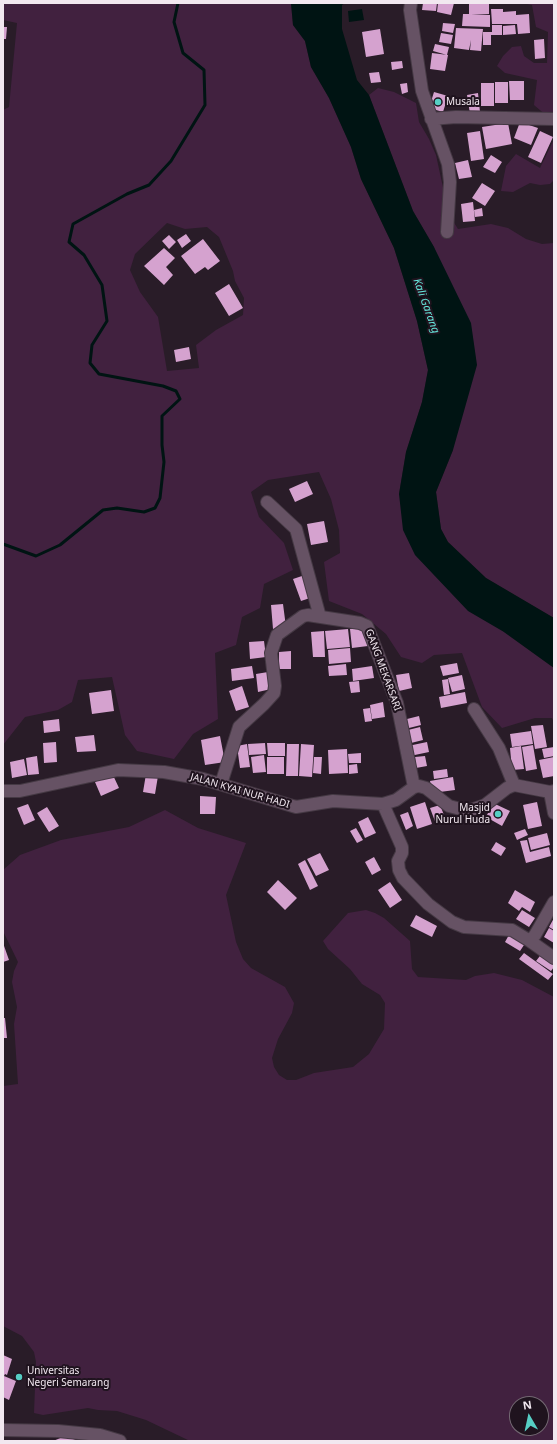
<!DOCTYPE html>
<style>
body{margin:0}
#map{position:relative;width:557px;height:1444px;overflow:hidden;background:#291c28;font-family:"Noto Sans",sans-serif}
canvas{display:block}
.frame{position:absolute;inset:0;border:4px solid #f2e8f0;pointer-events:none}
.north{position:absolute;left:509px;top:1396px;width:40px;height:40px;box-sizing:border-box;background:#1f131e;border:1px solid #736872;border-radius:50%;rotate:351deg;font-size:11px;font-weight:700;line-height:16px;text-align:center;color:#f2e8f0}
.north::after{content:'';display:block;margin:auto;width:14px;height:18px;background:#56cec4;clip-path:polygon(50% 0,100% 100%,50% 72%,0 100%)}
</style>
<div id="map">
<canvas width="557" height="1444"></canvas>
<div class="frame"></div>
<div class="north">N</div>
</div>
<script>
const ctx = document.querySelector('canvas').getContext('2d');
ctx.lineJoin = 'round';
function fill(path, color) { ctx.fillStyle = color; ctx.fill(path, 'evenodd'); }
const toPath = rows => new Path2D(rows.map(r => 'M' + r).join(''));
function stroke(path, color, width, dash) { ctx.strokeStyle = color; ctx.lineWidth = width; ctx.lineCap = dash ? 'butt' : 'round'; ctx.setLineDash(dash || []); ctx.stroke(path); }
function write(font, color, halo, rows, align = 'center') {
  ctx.font = font + ' "Noto Sans",sans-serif'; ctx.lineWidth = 4; ctx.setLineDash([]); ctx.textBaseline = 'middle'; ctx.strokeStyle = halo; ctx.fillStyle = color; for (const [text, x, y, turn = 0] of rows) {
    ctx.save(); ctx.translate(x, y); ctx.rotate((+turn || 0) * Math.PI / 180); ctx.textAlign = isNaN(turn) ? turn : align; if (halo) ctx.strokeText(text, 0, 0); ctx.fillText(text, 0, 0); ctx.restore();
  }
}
fill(toPath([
 [3,3,291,3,293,25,305,41,311,67,329,98,351,147,361,179,394,248,417,321,428,370,422,402,406,452,399,494,504,632,554,668,554,722,552,718,535,718,502,728,482,707,462,653,434,655,422,663,401,657,386,634,362,614,329,601,324,562,340,553,339,530,331,499,319,472,268,480,251,492,259,517,284,543,293,570,264,584,260,608,242,617,236,645,215,653,218,719,193,734,174,759,137,751,125,735,112,677,78,680,72,702,58,710,25,717,3,745,3,110,9,107,17,23,3,20],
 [167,223,185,229,207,227,219,237,233,271,235,281,244,298,243,315,216,330,196,345,199,368,167,371,158,317,140,292,130,270,135,254],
 [522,3,554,3,554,122,534,105,537,80,505,73,497,66,503,56,512,47,521,46,524,56,534,63,547,63,548,32,536,27,532,5],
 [378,88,394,92,416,103,419,122,429,139,436,155,445,197,453,221,458,229,491,224,508,228,526,239,542,244,554,243,554,618,486,578,448,542,441,529,436,492,453,450,434,247,413,211,369,95],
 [554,139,554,180,550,184,540,185,530,183,513,192,501,191,506,166,516,154,540,168],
 [165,810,198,828,246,843,226,895,236,942,243,959,251,968,285,987,294,1003,292,1013,278,1039,272,1058,274,1067,279,1075,287,1080,296,1080,314,1073,353,1067,369,1054,384,1029,385,1003,380,995,362,984,350,969,328,949,323,941,348,913,366,910,375,913,384,918,410,941,412,969,418,977,466,980,475,976,494,973,522,980,554,997,554,1441,190,1441,146,1420,117,1411,98,1410,88,1408,43,1415,34,1413,36,1362,34,1352,22,1336,3,1326,3,1086,18,1084,14,1024,17,1007,12,982,14,971,18,962,3,931,3,870,20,855,61,840,129,827],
 [517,1404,541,1404,541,1428,517,1428]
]), '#41213f');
fill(toPath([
 [291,3,345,3,342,5,342,29,357,80,369,95,413,211,434,247,471,323,477,365,453,450,436,492,441,529,448,542,486,578,554,618,554,668,504,632,468,611,415,555,403,530,399,494,406,452,422,402,428,370,417,321,394,248,361,179,351,147,329,98,311,67,305,41,293,25],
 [362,9,364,20,349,22,348,11]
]), '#001413');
stroke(toPath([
 [3,544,36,556,60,545,103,510,117,508,144,512,155,508,160,498,164,462,162,445,162,416,180,399,176,391,163,386,99,374,90,363,92,345,107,321,102,285,84,255,69,242,73,224,127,194,149,185,171,161,205,105,204,70,183,53,174,22,178,3]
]), '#001413', 3);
fill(toPath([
 [423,3,437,3,436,11,422,10],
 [438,3,454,3,451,15,437,12],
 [469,3,489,3,489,14,471,14,490,15,490,27,462,26,463,14,469,14],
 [491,9,503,9,503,12,516,11,516,15,529,14,530,33,518,34,517,24,492,24],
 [443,23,455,24,453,33,442,31],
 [492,25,502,25,502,35,491,35,491,45,483,45,483,32,492,32],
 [515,25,516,34,503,35,503,26],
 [3,27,7,27,6,39,3,39],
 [456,28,483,29,481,51,470,50,471,40,469,50,454,48],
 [380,29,384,54,366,57,362,32],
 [441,33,453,35,451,44,439,42],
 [544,39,545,58,535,59,534,40],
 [435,44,449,47,447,55,433,51],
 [432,53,448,55,445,71,430,69],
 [402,61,403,68,392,70,391,62],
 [379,72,381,82,371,83,369,73],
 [509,81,524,81,524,100,510,100],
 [495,82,508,82,508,103,495,103],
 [407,83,408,92,402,94,400,84],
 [481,83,494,83,494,106,481,106],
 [434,92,448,96,443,112,429,108],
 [478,93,480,112,470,114,467,95],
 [520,122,538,128,531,145,514,138],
 [508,123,512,144,486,149,482,127],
 [480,131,484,159,471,161,467,133],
 [540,131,553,137,541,163,528,157],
 [491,155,502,162,495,173,483,167],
 [468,160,472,177,459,179,455,163],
 [482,183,495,191,485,206,472,198],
 [473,202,475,221,463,222,461,204],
 [482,208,483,216,475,217,474,210],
 [186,234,191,241,182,248,177,240],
 [169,235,176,242,169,249,162,241],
 [203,239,220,261,208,270,205,267,195,274,181,256],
 [164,248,175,258,166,267,173,275,164,285,144,266],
 [229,284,243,308,229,316,215,293],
 [189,347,191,359,176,362,174,350],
 [307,481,313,494,295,502,289,489],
 [324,521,328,542,311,545,307,524],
 [305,575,313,597,301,601,293,579],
 [283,604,286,627,273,629,271,605],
 [366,627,368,646,352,648,350,629],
 [348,629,350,647,327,649,325,631],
 [324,631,325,657,313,657,311,632],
 [264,641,266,657,250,659,249,642],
 [350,648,351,662,329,664,328,650],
 [291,651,291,669,279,669,279,652],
 [457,663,459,673,443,676,440,666],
 [346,664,347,675,329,676,328,666],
 [252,666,254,678,232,681,231,669],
 [372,666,374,678,353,681,352,669],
 [268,672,271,689,258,692,256,674],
 [409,673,412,688,399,691,396,675],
 [462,675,465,689,452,692,448,678],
 [448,679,450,694,444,695,442,680],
 [359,681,360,692,351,693,349,682],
 [242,686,249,707,236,711,229,691],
 [111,690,114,711,92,714,89,693],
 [465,692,467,703,441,708,439,697],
 [383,702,385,717,372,719,370,705],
 [370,708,372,721,365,722,363,709],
 [419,716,421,725,405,729,403,720],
 [59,719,60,731,44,733,43,721],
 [543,725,547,747,535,749,531,726],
 [420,727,423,740,407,744,404,731],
 [531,731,533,744,512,747,510,734],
 [94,735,96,751,77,752,75,737],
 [220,736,225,762,205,765,201,740],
 [56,742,57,762,44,763,43,743],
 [427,742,429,752,410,756,408,746],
 [265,743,266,754,249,755,248,744],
 [267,743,285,743,285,756,268,756],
 [247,744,250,767,240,768,237,746],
 [287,744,299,744,298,776,286,776],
 [301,744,314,745,312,777,299,776],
 [533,745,537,769,526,771,522,747],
 [521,746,524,769,512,770,510,748],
 [554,747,554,756,544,758,542,749],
 [347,749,348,773,329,774,328,750],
 [361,753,361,763,349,763,348,754],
 [264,755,266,772,253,773,251,757],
 [37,756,39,774,28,775,26,758],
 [425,756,427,766,416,768,415,757],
 [267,757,284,757,284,774,267,774],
 [314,757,322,757,321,774,313,773],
 [554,757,554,776,543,778,539,760],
 [24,759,27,775,12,778,10,762],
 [357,764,358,773,349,774,349,765],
 [447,769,448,777,434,779,433,771],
 [112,773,119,788,101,796,95,782],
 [146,774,158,776,155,794,143,792],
 [453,777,455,790,432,793,430,781],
 [200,796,216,797,215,814,200,814],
 [425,802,432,824,417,829,410,807],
 [537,802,542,826,528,829,523,805],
 [493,803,510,811,502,826,486,817],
 [28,804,35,820,24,825,17,808],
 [440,805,446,820,436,824,430,808],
 [47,807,59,826,49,832,37,813],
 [408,812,413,826,406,830,400,815],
 [368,817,376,833,365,838,358,822],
 [356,828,363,840,357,843,350,831],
 [525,829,528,835,517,840,514,833],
 [547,833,550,845,531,850,528,838],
 [527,840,530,852,549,847,551,856,526,863,520,841],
 [496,842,506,848,501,856,491,850],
 [320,853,329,870,316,876,307,859],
 [374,857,381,870,372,875,365,862],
 [305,860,318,886,310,890,298,864],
 [278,880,297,898,285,910,267,892],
 [390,882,402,900,390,908,378,890],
 [515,890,535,902,530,912,522,907,519,911,508,903],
 [522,910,535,918,529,927,516,919],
 [416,915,437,926,432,937,410,926],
 [554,918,554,930,549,927],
 [549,928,554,931,554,943,544,937],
 [510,933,526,942,520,951,505,942],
 [3,943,9,960,3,962],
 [543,952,554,959,554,967,551,971,536,961],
 [524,953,553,974,548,980,519,959],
 [3,1018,5,1018,7,1038,3,1038],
 [3,1355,12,1359,7,1375,5,1374,4,1376,16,1381,9,1400,3,1397],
 [63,1437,73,1439,79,1441,53,1441]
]), '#d5a2cf');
const minor = toPath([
 [411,3,410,10,422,91,448,164,450,182,447,232],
 [431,119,456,117,554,119],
 [267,502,296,529,320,617],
 [474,709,499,748,514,785],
 [221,784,239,727,264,704,274,693,275,686,271,653,277,635,303,616,308,615,360,623,367,626,397,703,414,787],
 [3,791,20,791,118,770,164,772,203,779,296,807,333,801,383,804,396,800,414,787,419,786,426,788,449,806,468,811,485,805,507,788,514,785,550,792,554,791],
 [550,792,554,813],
 [383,804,402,847,402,853,398,861,399,870,403,878,428,904,452,922,464,927,512,930,530,941,535,935,554,902],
 [530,941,554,958],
 [3,1430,58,1431,100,1435,96,1441],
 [100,1435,120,1441]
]);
stroke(minor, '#453944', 14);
stroke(minor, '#665264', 12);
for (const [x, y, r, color] of [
 [438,102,4,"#56cec4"],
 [498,814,4,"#56cec4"],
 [19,1377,4,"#56cec4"]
]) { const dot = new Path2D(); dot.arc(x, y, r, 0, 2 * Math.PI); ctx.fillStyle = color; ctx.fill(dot); stroke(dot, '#1f131e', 1.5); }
write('10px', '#f2e8f0', '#1f131e', [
 ["Musala",446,102],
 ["Masjid",490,808,"right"],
 ["Nurul Huda",490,820,"right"],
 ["Universitas",27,1371],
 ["Negeri Semarang",27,1383]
], 'left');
write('10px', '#f2e8f0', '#1f131e', [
 ["GANG MEKARSARI",383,670,70],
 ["JALAN KYAI NUR HADI",240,791,16]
]);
write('italic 11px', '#66e6dc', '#1f131e', [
 ["Kali Garang",426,306,70]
]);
</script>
